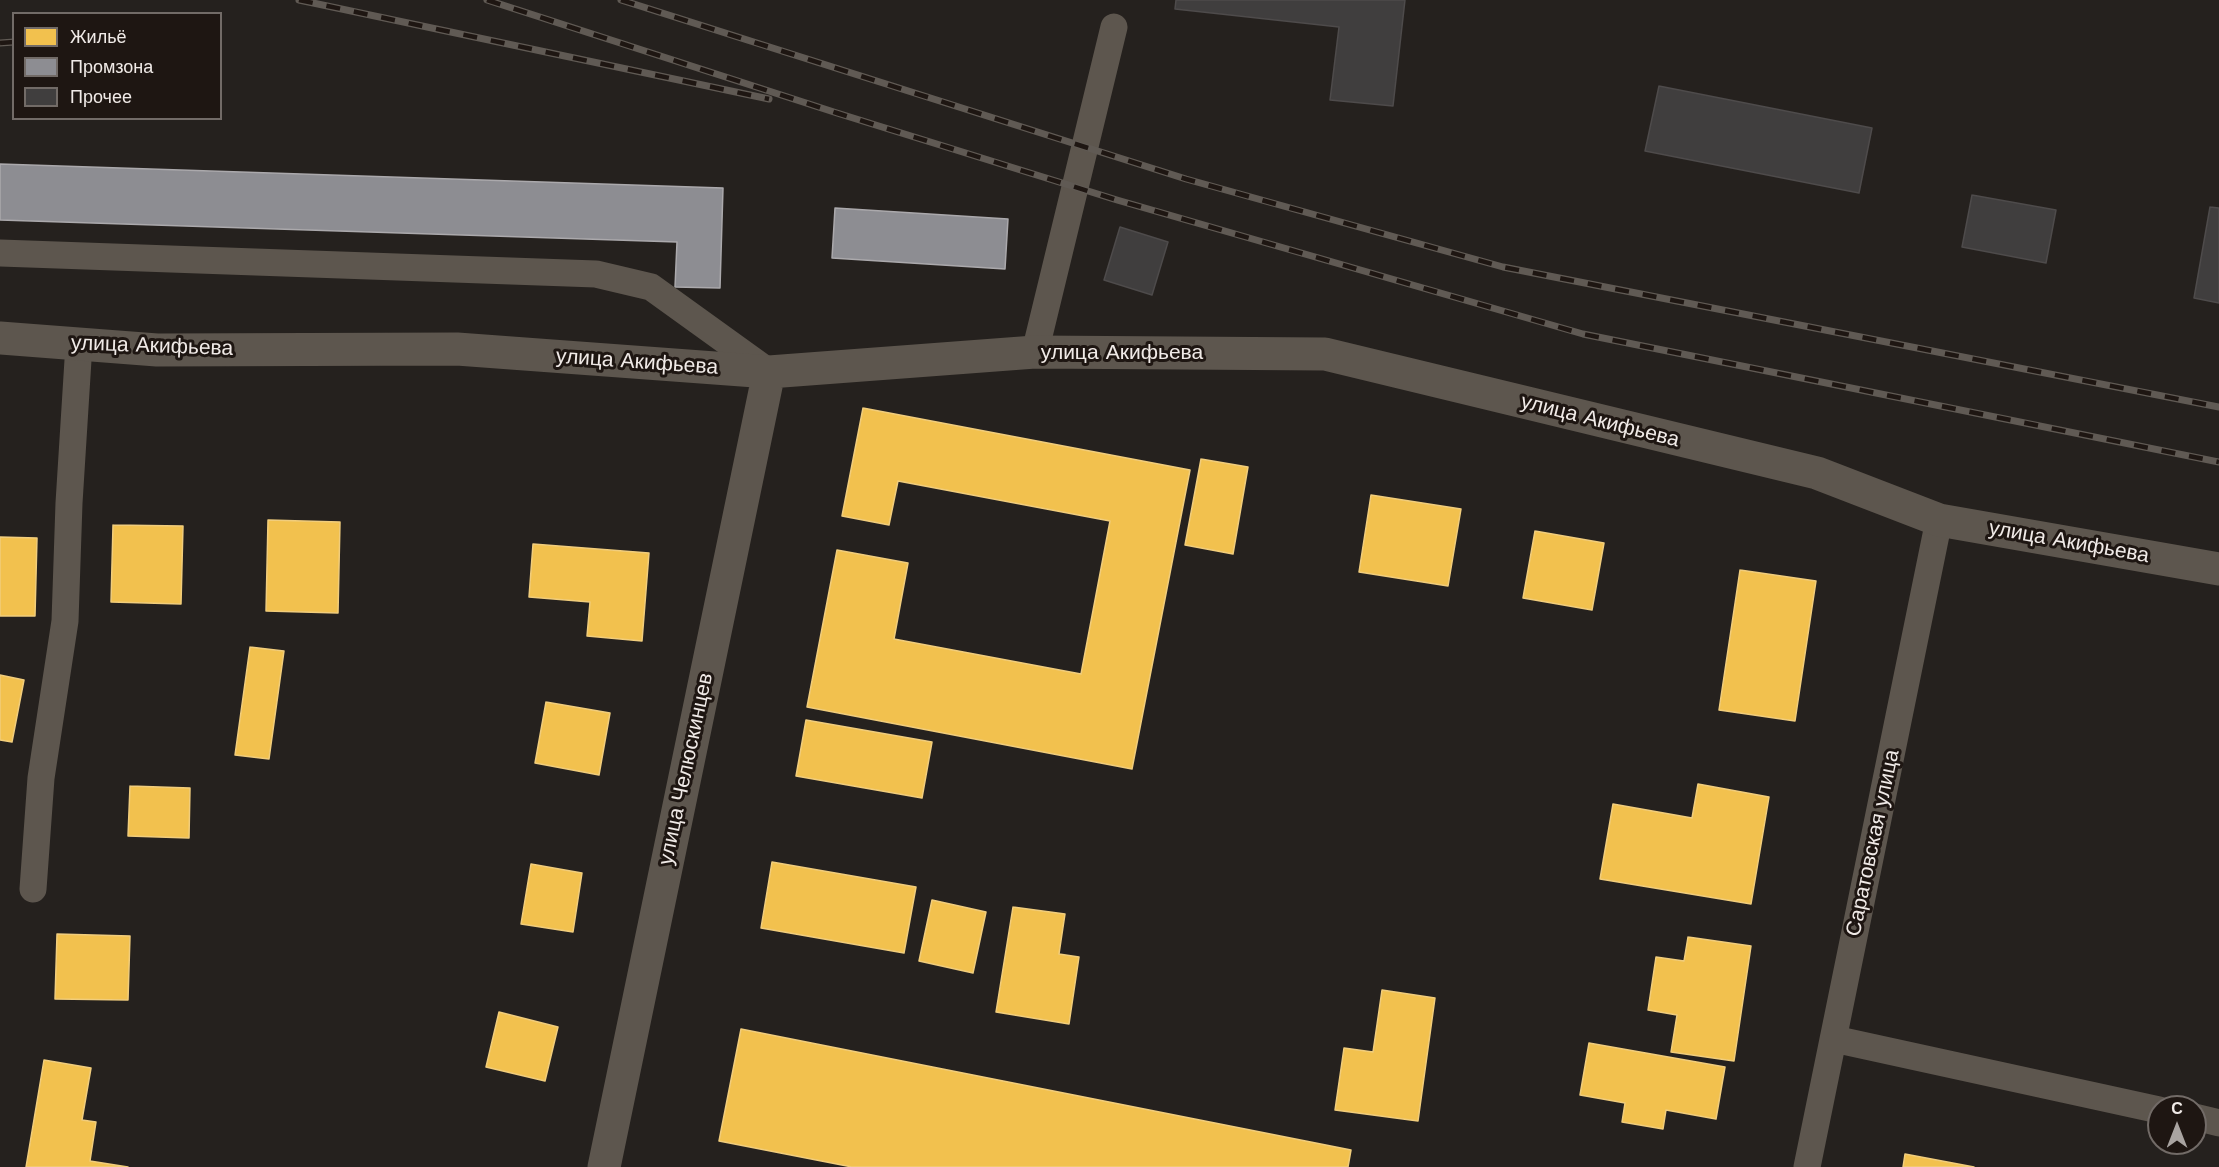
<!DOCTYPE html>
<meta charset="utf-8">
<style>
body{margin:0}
#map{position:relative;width:2219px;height:1167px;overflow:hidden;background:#25211e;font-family:"Work Sans",sans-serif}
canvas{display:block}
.legend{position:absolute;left:12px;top:12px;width:210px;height:108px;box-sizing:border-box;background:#1e1612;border:2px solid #726b67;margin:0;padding:8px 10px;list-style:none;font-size:18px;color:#f0eae7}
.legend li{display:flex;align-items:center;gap:12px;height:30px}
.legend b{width:30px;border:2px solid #726b67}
.north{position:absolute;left:2147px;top:1095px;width:60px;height:60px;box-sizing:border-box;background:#1e1612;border:2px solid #726b67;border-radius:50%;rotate:0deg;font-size:16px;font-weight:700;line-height:24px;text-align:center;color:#f0eae7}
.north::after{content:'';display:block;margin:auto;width:21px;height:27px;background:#a9a4a1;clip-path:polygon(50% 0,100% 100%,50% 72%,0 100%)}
</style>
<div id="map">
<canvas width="2219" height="1167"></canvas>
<ul class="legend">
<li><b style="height:16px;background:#f2c14e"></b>Жильё</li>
<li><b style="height:16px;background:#8d8d92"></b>Промзона</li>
<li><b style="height:16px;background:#403e3e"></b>Прочее</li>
</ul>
<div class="north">С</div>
</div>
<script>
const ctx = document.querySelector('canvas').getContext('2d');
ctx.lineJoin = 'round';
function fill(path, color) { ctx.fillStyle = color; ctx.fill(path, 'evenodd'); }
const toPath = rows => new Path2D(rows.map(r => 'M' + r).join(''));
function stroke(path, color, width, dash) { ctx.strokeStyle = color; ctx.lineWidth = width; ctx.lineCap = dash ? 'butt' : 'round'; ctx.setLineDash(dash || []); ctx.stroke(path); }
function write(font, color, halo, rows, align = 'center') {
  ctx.font = font + ' "Work Sans",sans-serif'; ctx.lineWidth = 6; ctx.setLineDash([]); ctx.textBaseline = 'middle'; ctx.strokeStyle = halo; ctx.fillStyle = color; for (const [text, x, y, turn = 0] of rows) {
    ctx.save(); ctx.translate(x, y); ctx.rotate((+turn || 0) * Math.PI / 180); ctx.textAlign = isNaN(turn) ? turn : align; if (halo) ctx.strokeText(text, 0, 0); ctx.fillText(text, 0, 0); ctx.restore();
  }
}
const homes = toPath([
 [863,408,1190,470,1132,769,807,707,837,550,908,563,894,639,1081,674,1110,521,898,481,889,525,842,516,863,408],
 [1201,459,1248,467,1233,554,1185,545,1201,459],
 [1371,495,1461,509,1448,586,1359,572,1371,495],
 [268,520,340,522,338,613,266,611,268,520],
 [113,525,183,526,181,604,111,602,113,525],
 [1535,531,1604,543,1592,610,1523,598,1535,531],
 [0,537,37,538,35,616,0,616,0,537],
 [533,544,649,553,642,641,587,636,590,602,529,597,533,544],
 [1740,570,1816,581,1795,721,1719,710,1740,570],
 [250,647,284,651,269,759,235,755,250,647],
 [0,675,24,680,12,742,0,740,0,675],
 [546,702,610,713,599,775,535,763,546,702],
 [806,720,932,742,922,798,796,776,806,720],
 [1698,784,1769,797,1751,904,1600,879,1613,804,1692,818,1698,784],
 [130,786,190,788,189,838,128,836,130,786],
 [772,862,916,887,904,953,761,928,772,862],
 [531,864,582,873,573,932,521,924,531,864],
 [932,900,986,912,973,973,919,961,932,900],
 [1013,907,1065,914,1059,954,1079,957,1069,1024,996,1012,1013,907],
 [57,934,130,936,128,1000,55,999,57,934],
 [1688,937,1751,946,1734,1061,1671,1052,1677,1015,1648,1010,1656,957,1684,961,1688,937],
 [1382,990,1435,998,1418,1121,1335,1110,1344,1048,1373,1052,1382,990],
 [499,1012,558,1027,545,1081,486,1067,499,1012],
 [741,1029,1351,1150,1348,1167,852,1167,719,1141,741,1029],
 [1589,1043,1725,1067,1716,1119,1666,1110,1663,1129,1622,1122,1625,1103,1580,1095,1589,1043],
 [44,1060,91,1068,82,1120,96,1122,90,1161,128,1167,26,1167,44,1060],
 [1905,1154,1974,1167,1903,1167,1905,1154]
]);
fill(homes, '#f2c14e');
stroke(homes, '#f1cd7c', 1.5);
const industry = toPath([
 [0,164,723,188,720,288,675,287,677,242,0,220,0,164],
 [835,208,1008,219,1005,269,832,258,835,208]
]);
fill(industry, '#8d8d92');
stroke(industry, '#aba9ac', 1.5);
const building = toPath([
 [1176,0,1405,0,1393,106,1330,100,1339,27,1175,9,1176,0],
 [1659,86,1872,128,1859,193,1645,151,1659,86],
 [1972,195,2056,210,2046,263,1962,247,1972,195],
 [2210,207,2219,208,2219,303,2194,298,2210,207],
 [1120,227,1168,242,1152,295,1104,280,1120,227]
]);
fill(building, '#403e3e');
stroke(building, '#4e4b4b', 1.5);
stroke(toPath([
 [0,253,596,274,651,287,769,372],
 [1035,352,1114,27],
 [33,889,41,778,65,621,69,503,79,344],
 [1834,1039,2159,1110],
 [2195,1117,2219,1123],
 [1807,1167,1939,520]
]), '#5d564e', 27);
stroke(toPath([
 [0,338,157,350,457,349,769,372,1035,352,1325,354,1817,473,1939,520,2219,569],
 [604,1167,769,372]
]), '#5d564e', 33);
const rail = toPath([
 [299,0,769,99],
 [487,0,837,113,1117,200,1583,334,2219,462],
 [621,0,1186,179,1503,267,2219,407],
 [0,43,14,42]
]);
stroke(rail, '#605a54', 7);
stroke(rail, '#1e1612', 4.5, [14]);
write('21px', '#f0eae7', '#1e1612', [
 ["улица Акифьева",152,346,2],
 ["улица Акифьева",1122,353],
 ["улица Акифьева",637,362,4],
 ["улица Акифьева",1600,421,14],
 ["улица Акифьева",2069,542,10],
 ["улица Челюскинцев",686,769,-78],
 ["Саратовская улица",1873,843,-78]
]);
</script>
